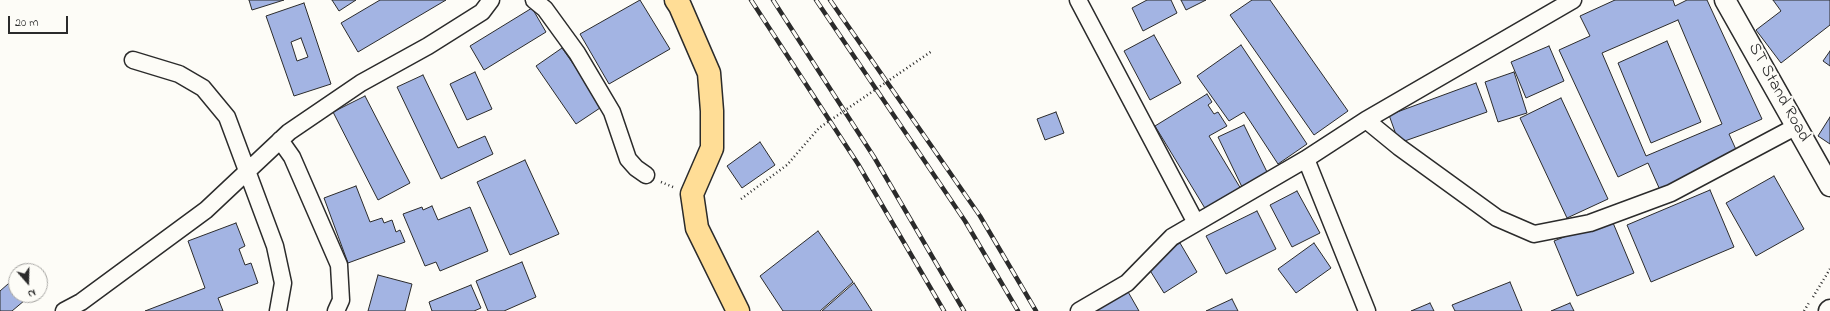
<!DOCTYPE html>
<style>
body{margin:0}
#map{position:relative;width:1830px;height:311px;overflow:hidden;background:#fdfcf7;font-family:"Indie Flower",sans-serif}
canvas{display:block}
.north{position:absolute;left:8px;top:263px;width:40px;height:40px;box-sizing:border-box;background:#fdfcf7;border:1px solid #a9a8a5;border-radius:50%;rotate:160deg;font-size:11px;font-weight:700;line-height:16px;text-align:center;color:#2b2b2b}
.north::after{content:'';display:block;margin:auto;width:14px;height:18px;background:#2b2b2b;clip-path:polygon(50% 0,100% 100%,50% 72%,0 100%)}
.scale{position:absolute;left:8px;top:16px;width:60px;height:18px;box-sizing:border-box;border:2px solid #2b2b2b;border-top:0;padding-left:5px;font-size:12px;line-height:14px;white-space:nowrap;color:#2b2b2b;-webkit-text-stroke:3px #fdfcf7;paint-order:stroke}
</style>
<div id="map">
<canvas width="1830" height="311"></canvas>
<div class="north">N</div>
<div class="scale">20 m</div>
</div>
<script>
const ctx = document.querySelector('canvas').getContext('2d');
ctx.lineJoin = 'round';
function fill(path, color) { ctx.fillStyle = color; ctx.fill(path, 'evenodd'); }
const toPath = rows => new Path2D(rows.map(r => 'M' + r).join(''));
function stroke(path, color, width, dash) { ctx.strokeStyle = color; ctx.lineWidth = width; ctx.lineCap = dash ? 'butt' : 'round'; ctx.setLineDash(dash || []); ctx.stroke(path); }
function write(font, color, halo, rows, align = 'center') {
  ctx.font = font + ' "Indie Flower",sans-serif'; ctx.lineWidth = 4; ctx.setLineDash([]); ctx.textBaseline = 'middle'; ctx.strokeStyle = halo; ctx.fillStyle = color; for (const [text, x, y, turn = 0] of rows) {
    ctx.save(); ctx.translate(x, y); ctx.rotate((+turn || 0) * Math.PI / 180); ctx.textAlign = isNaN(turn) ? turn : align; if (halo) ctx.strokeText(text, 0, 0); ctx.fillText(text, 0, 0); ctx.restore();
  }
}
const building = toPath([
 [249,0,284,0,252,10,249,0],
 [332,0,356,0,339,11,332,0],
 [380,0,446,0,358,52,341,23,380,0],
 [640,0,670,49,609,84,580,34,640,0],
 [1147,0,1171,0,1177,13,1143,31,1132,8,1147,0],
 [1181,0,1206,0,1186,10,1181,0],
 [1252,0,1270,0,1348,111,1314,135,1230,15,1252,0],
 [1615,0,1673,0,1675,6,1687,0,1707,0,1762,119,1729,134,1738,154,1660,190,1648,163,1618,177,1559,50,1590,36,1580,16,1615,0],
 [1678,20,1722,124,1646,156,1602,53,1678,20],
 [1773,0,1830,0,1830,25,1781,63,1756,30,1781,11,1773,0],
 [304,3,331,84,294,96,266,16,304,3],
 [301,38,308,57,297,61,291,42,301,38],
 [532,8,546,32,484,70,470,46,532,8],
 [1154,35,1181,83,1150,100,1124,51,1154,35],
 [1667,41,1701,122,1651,143,1618,63,1667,41],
 [1241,45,1307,144,1278,164,1244,112,1229,121,1197,76,1241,45],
 [1549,46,1564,81,1526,98,1511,62,1549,46],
 [562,48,603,106,576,124,536,66,562,48],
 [1830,51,1830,66,1823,61,1830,51],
 [475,72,492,109,467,120,450,84,475,72],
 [1514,72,1527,113,1498,122,1485,82,1514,72],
 [423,75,458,148,485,136,493,154,441,179,397,87,423,75],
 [1476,83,1487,112,1399,143,1389,115,1476,83],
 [1207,94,1212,102,1208,105,1214,114,1218,112,1227,126,1209,136,1241,189,1206,210,1155,126,1207,94],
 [365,96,410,183,378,200,333,112,365,96],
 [1561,98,1608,199,1567,218,1520,118,1561,98],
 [1056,112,1064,133,1045,140,1037,119,1056,112],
 [1830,117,1830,144,1818,136,1830,117],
 [1244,125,1268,174,1242,187,1218,137,1244,125],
 [760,142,775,165,742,188,727,166,760,142],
 [525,160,559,234,510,255,477,182,525,160],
 [1774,176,1804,229,1756,256,1726,203,1774,176],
 [356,186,370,222,382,218,384,223,392,220,396,232,400,230,405,242,348,263,324,198,356,186],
 [1710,190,1734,247,1651,282,1627,225,1710,190],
 [1297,191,1320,233,1292,247,1270,205,1297,191],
 [432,206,438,220,470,207,488,251,440,271,436,262,425,266,403,214,422,207,423,210,432,206],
 [1257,211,1276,249,1226,274,1206,236,1257,211],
 [1611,218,1634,273,1577,296,1554,241,1611,218],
 [236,223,245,246,239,249,245,265,251,263,258,283,218,298,223,311,145,311,205,288,188,241,236,223],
 [818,231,853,282,820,311,783,311,760,276,818,231],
 [1180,243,1197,272,1164,293,1146,264,1180,243],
 [1314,243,1331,268,1296,293,1278,269,1314,243],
 [522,262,536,297,504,311,488,311,476,281,522,262],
 [378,275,412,284,405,311,368,311,378,275],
 [16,277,16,295,31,295,12,311,0,311,0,291,16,277],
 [1510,282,1522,311,1455,311,1452,305,1510,282],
 [854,283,872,311,822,311,854,283],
 [471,285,481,308,474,311,432,311,429,302,471,285],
 [1127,290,1139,311,1091,311,1127,290],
 [1232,299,1238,311,1206,311,1232,299],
 [1430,303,1434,311,1411,311,1430,303],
 [1570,303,1574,311,1551,311,1570,303]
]);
fill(building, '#a3b4e3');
stroke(building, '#2b2b2b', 1);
const minor = toPath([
 [534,0,545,9,577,53,612,112,628,159,636,168,646,175],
 [1078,0,1196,223],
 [133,60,179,74,203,88,227,117,275,246,283,283,278,311],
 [1366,120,1399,147,1497,218,1534,234,1590,223,1671,193,1797,126],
 [280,140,292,157,339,265,341,300,336,311],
 [1306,159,1367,311],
 [64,311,81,302,206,210,289,132,361,83,428,46,482,12,491,0],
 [1079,311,1127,283,1172,237,1306,159,1366,120,1573,0]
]);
const tertiary = toPath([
 [1725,0,1830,186],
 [1829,311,1830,310]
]);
const primary = toPath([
 [676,0,680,6,709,73,712,111,712,148,692,194,697,228,738,311]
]);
stroke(minor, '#2b2b2b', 19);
stroke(tertiary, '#2b2b2b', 23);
stroke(primary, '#2b2b2b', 25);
stroke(toPath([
 [661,182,673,187],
 [1813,297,1830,269],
 [1804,311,1810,301]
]), '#2b2b2b', 2.5, [1, 3]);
stroke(minor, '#fdfcf7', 16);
stroke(tertiary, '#fdfcf7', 20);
stroke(primary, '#ffdd96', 22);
const rail = toPath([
 [751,0,858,164,944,311],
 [773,0,874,157,964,311],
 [816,0,965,221,1018,311],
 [830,0,980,216,1036,311]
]);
stroke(rail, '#2b2b2b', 4.5);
stroke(rail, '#fdfcf7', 3, [9]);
stroke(toPath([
 [741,199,787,165,819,128,932,51]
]), '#2b2b2b', 2.5, [1, 3]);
write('17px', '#2b2b2b', '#fdfcf7', [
 ["ST Stand Road",1778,93,61]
]);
</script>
